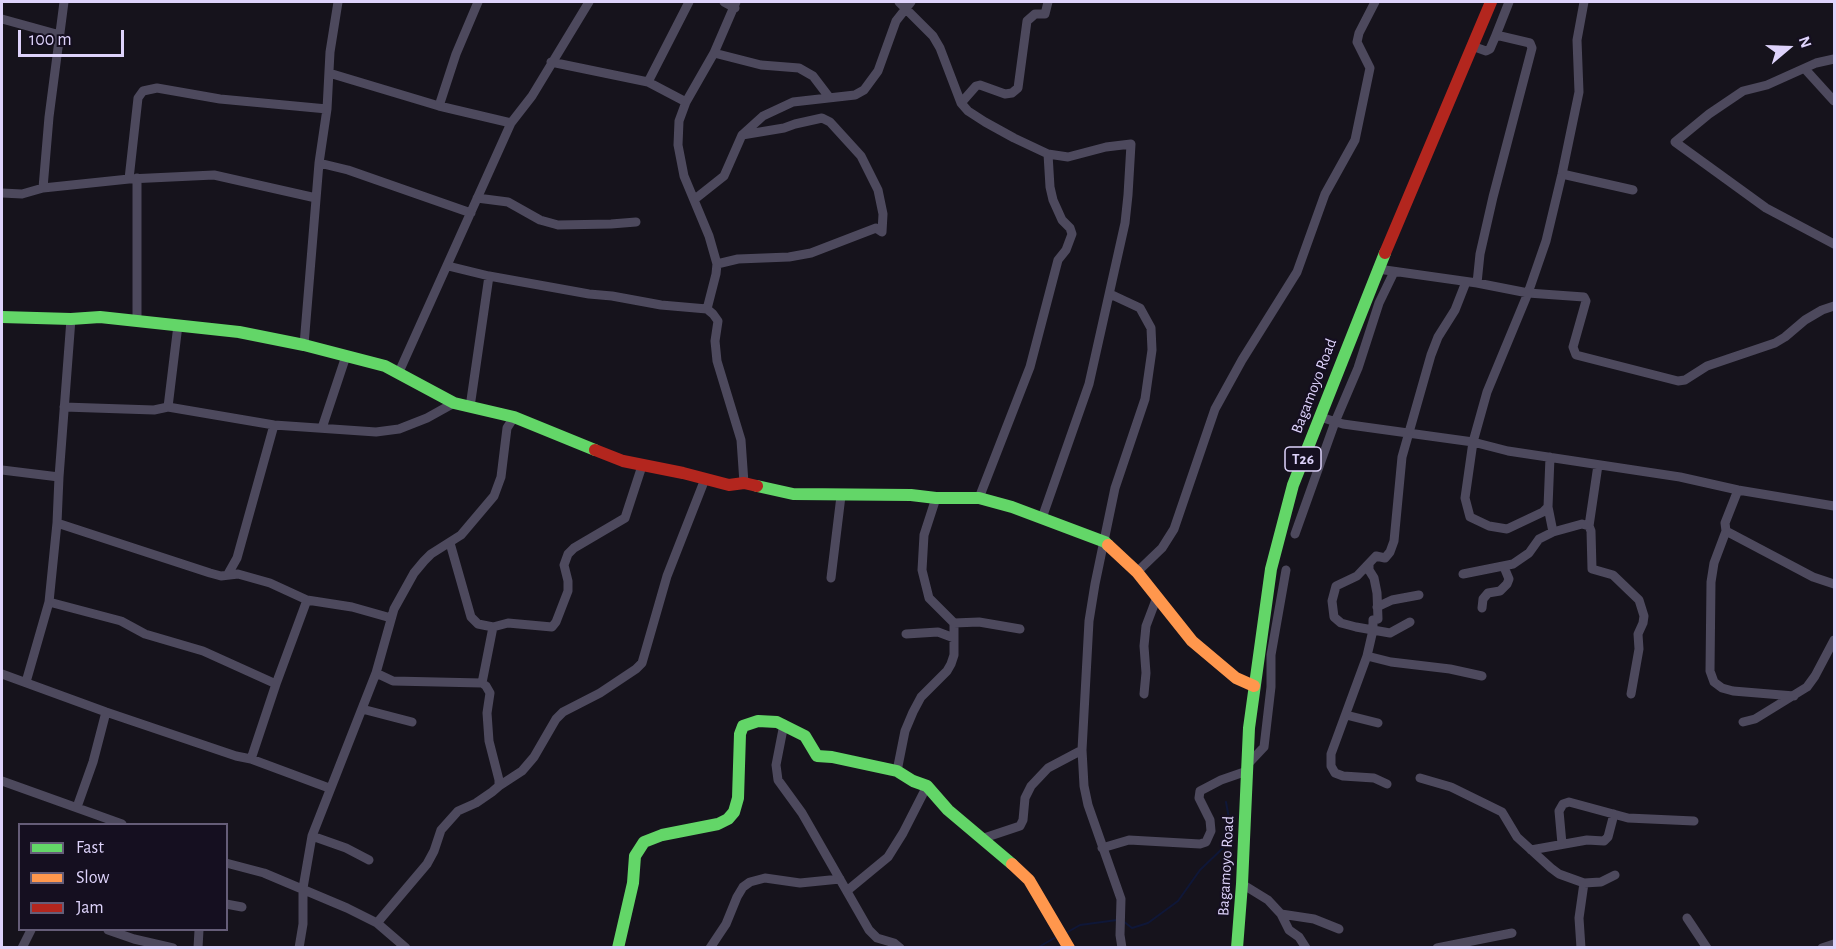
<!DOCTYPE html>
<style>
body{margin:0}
#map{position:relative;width:1836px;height:949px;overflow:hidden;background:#16131c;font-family:"Alegreya Sans",sans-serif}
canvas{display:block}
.frame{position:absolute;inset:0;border:3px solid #ded3fb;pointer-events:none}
.legend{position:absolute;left:18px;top:823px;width:210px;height:108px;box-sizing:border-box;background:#150f20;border:2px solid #655d78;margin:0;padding:8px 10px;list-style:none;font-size:18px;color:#ded3fb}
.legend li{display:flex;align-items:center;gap:12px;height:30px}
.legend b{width:30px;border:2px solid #655d78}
.north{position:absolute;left:1758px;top:18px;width:60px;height:60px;-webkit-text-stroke:4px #150f20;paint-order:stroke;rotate:71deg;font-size:16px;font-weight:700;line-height:24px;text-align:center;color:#ded3fb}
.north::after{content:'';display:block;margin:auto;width:21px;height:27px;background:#ded3fb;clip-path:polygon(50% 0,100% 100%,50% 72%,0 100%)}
.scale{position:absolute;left:18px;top:30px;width:106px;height:27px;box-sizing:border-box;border:3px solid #ded3fb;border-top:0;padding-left:8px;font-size:18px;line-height:21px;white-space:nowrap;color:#ded3fb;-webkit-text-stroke:4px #150f20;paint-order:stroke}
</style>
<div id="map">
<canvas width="1836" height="949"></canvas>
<div class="frame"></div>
<ul class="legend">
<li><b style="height:8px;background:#63d668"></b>Fast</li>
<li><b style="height:8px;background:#ff974d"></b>Slow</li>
<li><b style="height:8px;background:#b3261e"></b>Jam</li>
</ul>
<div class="north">N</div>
<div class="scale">100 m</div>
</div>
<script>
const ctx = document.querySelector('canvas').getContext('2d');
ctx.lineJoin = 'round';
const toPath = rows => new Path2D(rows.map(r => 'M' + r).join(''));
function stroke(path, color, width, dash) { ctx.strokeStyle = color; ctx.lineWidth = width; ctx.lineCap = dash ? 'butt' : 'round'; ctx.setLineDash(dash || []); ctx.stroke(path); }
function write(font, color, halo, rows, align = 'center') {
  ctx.font = font + ' "Alegreya Sans",sans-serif'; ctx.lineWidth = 4.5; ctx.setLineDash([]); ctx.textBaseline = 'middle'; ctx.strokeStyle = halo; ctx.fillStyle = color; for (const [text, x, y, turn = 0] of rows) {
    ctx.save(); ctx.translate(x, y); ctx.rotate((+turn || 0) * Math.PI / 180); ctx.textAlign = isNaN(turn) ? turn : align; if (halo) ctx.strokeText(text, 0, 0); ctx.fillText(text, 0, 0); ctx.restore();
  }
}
stroke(toPath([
 [1123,921,1132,928,1148,923,1178,901,1200,870,1225,846,1230,824,1226,802],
 [1066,933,1080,925,1117,920],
 [1037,948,1058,936]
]), '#0f1738', 2);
stroke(toPath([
 [478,2,456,54,439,106,511,123],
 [724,2,735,8],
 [899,2,933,36,940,48,961,103,968,111,985,122,1014,138,1048,154,1068,157,1106,147,1131,144,1128,195,1125,223,1089,384,1042,518],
 [2,19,60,35],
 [1496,35,1509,2],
 [1472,46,1486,51,1490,49,1496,35,1530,43,1532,48,1493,197,1480,254,1477,283],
 [714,53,761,65,799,68,813,76,829,97],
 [1834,59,1816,63,1767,85,1743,91,1709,114,1675,142,1766,208,1834,244],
 [551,62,648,82,686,102],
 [1805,69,1834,101],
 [329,73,439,106],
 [648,82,689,2],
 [961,103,976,86,980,85,1005,94,1012,93,1018,88,1027,21,1035,14,1045,14,1048,2],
 [319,163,348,170,471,213],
 [1562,174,1633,190],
 [129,179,138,98,143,91,157,88,220,99,327,109],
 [43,188,49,117,64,2],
 [2,193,22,194,43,188,129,179,214,175,316,198],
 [477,198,508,202,540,220,558,225,611,224,636,222],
 [695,199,724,176,742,135,763,116,793,102,855,95,864,90,878,71,896,21,911,2],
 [717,264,738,259,789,257,811,253,876,228,882,232,883,214,878,190,861,156,830,122,822,118,795,124,784,128,742,135],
 [448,266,489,276,589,294,612,296,661,305,707,309,713,314,718,321,715,341,717,361,741,440,744,483],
 [1378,269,1477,283,1528,293,1584,297,1586,301,1573,347,1576,355,1678,381,1685,380,1707,366,1775,343,1785,337,1805,320,1822,310,1834,306],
 [1110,294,1140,308,1151,328,1152,350,1145,399,1115,488,1095,584,1089,621,1082,750,1084,786,1088,805,1121,899,1120,935,1122,948],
 [707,309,716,274,717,264,709,236,684,176,678,145,679,121,686,102,714,53,736,2],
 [137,321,137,178],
 [304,345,319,163,327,109,330,52,338,2],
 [399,372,511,123,532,96,589,2],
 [64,407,154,410,168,407,274,425,376,432,399,429,427,418,454,403],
 [168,407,178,325],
 [470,407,489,276],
 [1320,417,1343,424,1473,442,1508,451,1680,477,1738,490,1834,506],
 [322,428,346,356],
 [1550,457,1548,507,1543,512,1507,529,1489,526,1470,517,1465,498,1473,442,1487,392,1528,293,1546,241,1562,174,1579,92,1577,40,1584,2],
 [2,470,59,477],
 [1738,490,1725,523,1726,531,1813,577,1834,584],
 [936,498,924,535,922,570,929,598,954,623,979,622,1020,629],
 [979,498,1030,367,1058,260,1066,250,1072,234,1070,228,1062,220,1053,200,1050,187,1048,154],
 [1548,507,1553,532,1582,524,1589,526,1591,531,1592,569,1613,575,1639,600,1644,616,1643,623,1638,634,1639,649,1631,694],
 [57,523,210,573,221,576,238,574,270,583,307,600,352,607,391,618],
 [1589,526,1598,465],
 [1726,531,1714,563,1711,582,1710,671,1714,682,1722,688,1733,691,1794,696],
 [1295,534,1335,422,1358,368,1379,303,1394,272],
 [450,543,471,617,478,624,493,627],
 [1369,564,1369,570,1374,578,1377,593,1378,619,1373,620,1373,630,1367,656,1331,754,1331,766,1335,773,1343,776,1374,778,1387,784],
 [1137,572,1162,548,1174,529,1215,409,1242,360,1297,272,1325,194,1355,140,1370,68,1357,42,1359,33,1375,2],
 [228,574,237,558,274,425],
 [1463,574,1513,564,1529,553,1539,539,1553,532],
 [831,578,841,496],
 [49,602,121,621,145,634,203,651,276,684],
 [1377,607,1392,600,1419,595],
 [1482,608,1483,599,1488,593,1500,591,1507,584,1509,579,1504,567],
 [1410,622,1390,633,1356,627,1341,623,1334,617,1332,601,1336,586,1357,576,1376,556,1385,558,1390,552,1394,541,1402,457,1431,355,1438,337,1455,310,1466,282],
 [906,634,938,632,954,638],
 [1367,656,1391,662,1450,669,1482,676],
 [376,673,393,681,482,683,486,686,490,693,487,713,489,741,499,780,499,786,492,792,476,803,458,811,441,830,434,851,427,864,377,923],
 [2,674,106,712,236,756,251,759,329,788],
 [26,682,49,602,57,523,59,477,71,319],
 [482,683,493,627,508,623,552,627,556,622,568,591,568,581,564,565,568,554,574,548,625,518,642,466],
 [1144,694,1146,673,1144,646,1146,626,1157,597],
 [362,709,412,722],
 [1346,715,1378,723],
 [1743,722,1755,719,1807,687,1815,676,1834,640],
 [784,724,776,765,778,780,802,813,869,930,877,938,894,943,900,948],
 [251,759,276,684,307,600],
 [1248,764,1264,747,1271,687,1271,655,1286,570],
 [897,771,905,731,913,712,921,697,947,671,951,664,954,655,954,623],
 [1420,778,1451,787,1502,812,1517,837,1551,868,1559,874,1584,883,1579,918,1581,948],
 [2,781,122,824],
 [499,786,522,771,534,757,556,719,563,712,600,693,636,669,642,663,667,576,705,479],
 [77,807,93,762,106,712],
 [312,836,346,848,369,860],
 [984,838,1020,826,1023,820,1025,798,1031,786,1048,768,1082,750],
 [1562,844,1559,811,1563,804,1569,802,1628,818,1694,821],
 [1102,848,1129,840,1200,844,1206,842,1211,831,1210,820,1199,798,1200,791,1221,780,1247,771],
 [1531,850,1587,840,1604,841,1608,837,1614,814],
 [226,863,264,873,347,908,377,923,406,948],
 [1584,883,1601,882,1615,875],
 [1242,884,1268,900,1281,914,1289,930,1299,937,1306,948],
 [848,890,888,857,903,833,927,786],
 [226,904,242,907],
 [1281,914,1314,919,1339,929],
 [1687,918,1707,948],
 [108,930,134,939,173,948],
 [22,948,31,930],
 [198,948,199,930],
 [299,948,303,924,303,888,312,836,376,673,394,609,414,573,424,561,431,554,461,535,494,496,501,477,507,428,514,417],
 [710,948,726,924,737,897,743,887,750,882,765,878,800,883,840,879],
 [1437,948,1512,933],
 [1822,948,1834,944]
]), '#4d495d', 9);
stroke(toPath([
 [2,317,71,319,100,317,239,332,304,345,385,366,454,403,514,417,595,450],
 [757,486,793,494,911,495,936,498,979,498,1012,507,1105,542,1108,545],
 [618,948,633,883,635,856,644,842,662,835,718,824,728,819,734,812,738,798,740,734,743,726,758,721,777,722,805,736,817,756,832,757,897,771,913,781,927,786,948,810,1012,864],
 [1237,948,1242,884,1249,728,1271,569,1293,485,1385,253]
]), '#63d668', 12);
stroke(toPath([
 [1108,545,1137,572,1192,641,1236,678,1254,686],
 [1012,864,1029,880,1069,948]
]), '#ff974d', 12);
stroke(toPath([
 [1385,253,1491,2],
 [595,450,623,461,683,473,729,485,744,483,757,486]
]), '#b3261e', 12);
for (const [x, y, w] of [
 [1303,459,36]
]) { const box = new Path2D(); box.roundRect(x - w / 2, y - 12, w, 24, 4.5); ctx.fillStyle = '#150f20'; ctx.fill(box); stroke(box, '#ded3fb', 1.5); }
write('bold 15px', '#ded3fb', null, [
 ["T26",1303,459]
]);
write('16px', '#ded3fb', '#150f20', [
 ["Bagamoyo Road",1314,386,-69],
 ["Bagamoyo Road",1226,866,-87]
]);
</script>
